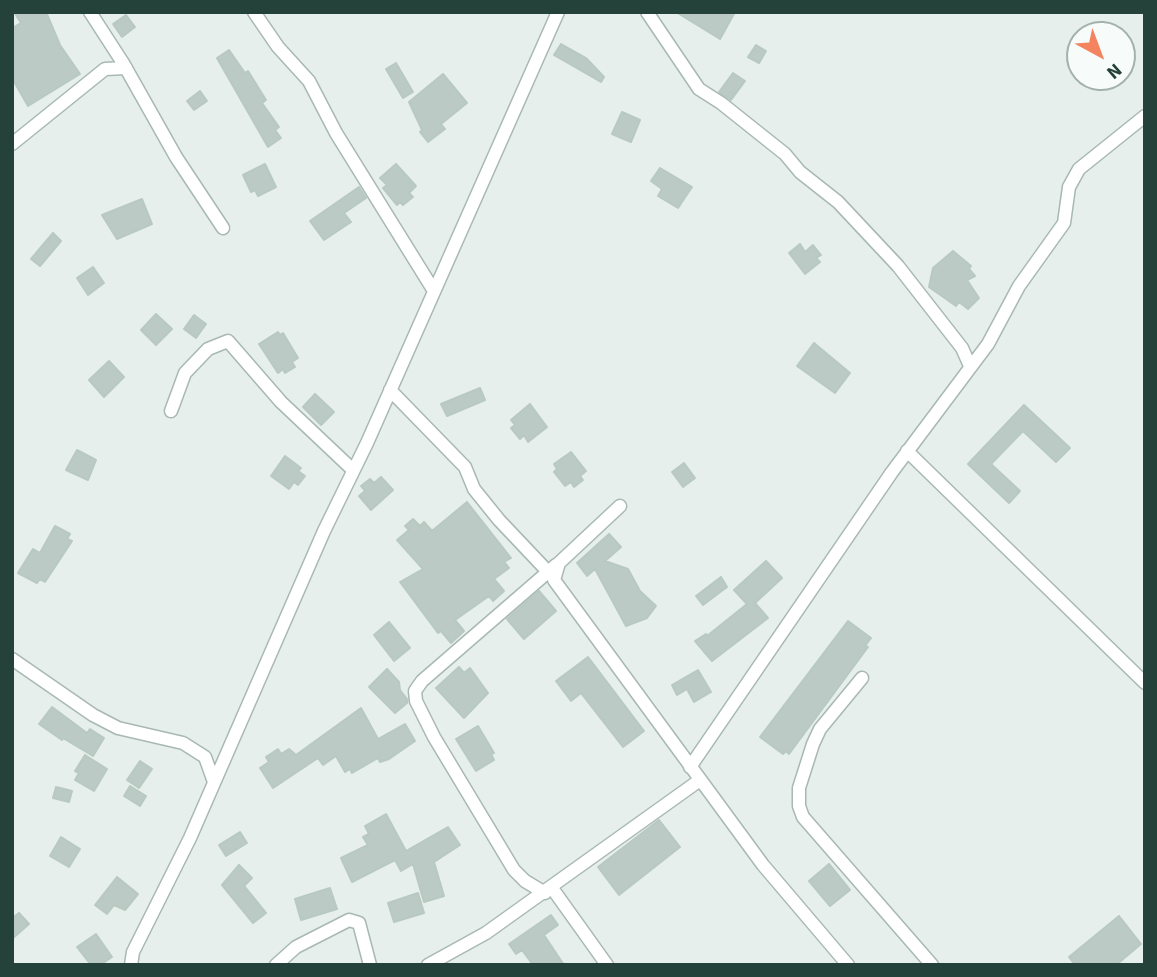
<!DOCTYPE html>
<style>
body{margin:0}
#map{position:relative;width:1157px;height:977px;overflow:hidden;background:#e6efeb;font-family:"Source Sans 3",sans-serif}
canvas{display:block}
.frame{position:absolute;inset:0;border:14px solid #24423a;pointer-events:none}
.north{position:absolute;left:1066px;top:21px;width:70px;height:70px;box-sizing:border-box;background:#f7fbf9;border:2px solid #a3b1ad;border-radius:50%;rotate:139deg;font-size:19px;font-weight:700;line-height:28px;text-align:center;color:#24423a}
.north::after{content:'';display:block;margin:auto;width:24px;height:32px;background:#f4845f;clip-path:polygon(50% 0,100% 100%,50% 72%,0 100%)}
</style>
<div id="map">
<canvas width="1157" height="977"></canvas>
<div class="frame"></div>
<div class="north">N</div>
</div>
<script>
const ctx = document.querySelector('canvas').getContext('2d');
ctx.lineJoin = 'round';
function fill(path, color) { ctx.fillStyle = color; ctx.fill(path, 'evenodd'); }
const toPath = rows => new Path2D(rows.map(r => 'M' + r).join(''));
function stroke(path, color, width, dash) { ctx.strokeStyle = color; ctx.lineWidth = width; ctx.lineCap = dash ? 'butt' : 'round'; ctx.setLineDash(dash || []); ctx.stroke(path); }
const building = toPath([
 [14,12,46,12,60,45,80,74,28,106,12,78,12,28,21,23,14,12],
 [676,12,735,12,720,39,676,12],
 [126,15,135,27,122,37,113,24,126,15],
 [561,44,586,58,604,77,601,82,554,55,561,44],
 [756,45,766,51,759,63,748,57,756,45],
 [229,50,245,73,248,71,266,100,262,103,279,127,275,130,281,138,268,147,217,58,229,50],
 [396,63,413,92,403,98,386,69,396,63],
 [733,73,745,81,731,100,719,92,733,73],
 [443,74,467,103,441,124,445,129,428,142,420,132,422,130,409,102,443,74],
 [200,91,207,101,194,110,187,101,200,91],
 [622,112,640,120,631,142,612,134,622,112],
 [265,164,276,187,258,196,255,190,251,192,243,175,265,164],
 [396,164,416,186,409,193,413,197,403,205,400,202,397,205,383,188,387,185,380,178,396,164],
 [660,168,692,187,678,208,658,196,662,189,651,181,660,168],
 [359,187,366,198,344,213,351,222,324,240,310,221,359,187],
 [142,199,152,224,117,239,102,215,142,199],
 [53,233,61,241,40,266,31,259,53,233],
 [800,244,805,252,813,245,821,255,816,258,820,262,805,274,789,253,800,244],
 [953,251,971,266,969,269,975,276,967,280,979,298,968,309,959,302,956,306,929,287,933,268,953,251],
 [93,267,104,283,88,295,77,278,93,267],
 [156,314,172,329,156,345,141,330,156,314],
 [194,315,206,324,196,338,184,329,194,315],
 [278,332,280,335,283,333,298,358,292,362,295,367,285,373,283,369,278,373,259,344,278,332],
 [814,343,850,373,835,393,797,366,814,343],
 [109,361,124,377,104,397,89,380,109,361],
 [480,388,485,400,447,416,441,404,480,388],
 [315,394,334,412,321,425,303,407,315,394],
 [530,404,547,427,528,442,524,435,520,439,511,428,515,425,511,420,530,404],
 [1024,405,1070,448,1056,462,1023,431,991,464,1020,491,1009,503,968,464,1024,405],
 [77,450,96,460,88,480,66,470,77,450],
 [571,452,586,471,580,476,583,480,574,487,571,482,565,486,554,472,557,469,554,464,571,452],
 [285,456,301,468,298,471,305,476,298,485,294,482,289,489,271,476,285,456],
 [684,463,695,478,683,487,672,472,684,463],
 [381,477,393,490,371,510,359,496,365,491,361,486,370,479,374,483,381,477],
 [467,502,511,558,504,562,509,568,494,579,504,591,493,601,489,596,455,620,464,631,451,643,441,631,438,633,400,582,423,569,397,540,409,530,405,526,413,519,420,526,424,522,432,531,467,502],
 [55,526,70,534,67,539,72,541,45,582,40,579,37,583,18,573,33,549,40,553,55,526],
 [609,534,621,547,605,561,628,569,640,591,656,606,647,618,626,626,595,569,587,576,577,563,609,534],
 [766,561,782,578,755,603,768,618,712,661,695,641,706,634,707,636,747,604,734,590,766,561],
 [721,577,727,587,703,605,696,596,721,577],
 [539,591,556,611,524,639,507,619,539,591],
 [848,621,871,638,865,646,868,647,789,754,786,751,783,754,760,737,848,621],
 [389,622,410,648,394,661,374,635,389,622],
 [588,657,644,731,623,747,581,693,571,701,556,681,588,657],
 [459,667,464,673,470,668,488,693,464,718,436,688,459,667],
 [387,669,399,682,400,690,407,699,407,703,395,713,369,687,387,669],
 [698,670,711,692,694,702,687,689,677,695,672,685,698,670],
 [52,707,87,733,90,729,104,738,93,756,63,738,62,740,39,724,52,707],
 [361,708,378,739,405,724,415,741,389,759,380,762,378,758,352,773,350,769,345,772,336,756,323,765,318,758,273,788,260,768,269,762,266,757,278,749,281,754,289,749,296,755,361,708],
 [478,726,494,753,491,754,494,760,476,771,456,739,478,726],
 [85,755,107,769,94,791,75,780,79,773,75,771,85,755],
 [140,761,152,769,139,788,127,780,140,761],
 [130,786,146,796,140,806,124,796,130,786],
 [56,787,72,791,69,802,53,798,56,787],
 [386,814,406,851,448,827,460,845,434,862,444,896,424,902,413,864,401,871,395,860,352,882,341,858,368,845,363,837,369,834,365,826,386,814],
 [659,820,680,847,619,895,598,867,659,820],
 [240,832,247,843,226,856,219,845,240,832],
 [61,837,80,849,69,867,50,856,61,837],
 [829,864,850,890,830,906,809,881,829,864],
 [239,865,252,878,244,886,266,913,253,923,222,885,239,865],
 [117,877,138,894,125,910,114,905,107,914,95,905,117,877],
 [330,888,337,909,301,920,295,899,330,888],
 [418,893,424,913,394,922,388,903,418,893],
 [19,913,29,924,12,939,12,918,19,913],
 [551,915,558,925,544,935,564,965,533,965,522,950,516,954,509,944,551,915],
 [1119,916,1141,944,1116,965,1075,965,1069,957,1119,916],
 [96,934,112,957,100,965,91,965,77,947,96,934]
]);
fill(building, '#bbcac4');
stroke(building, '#b8c9c2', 2);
const minor = toPath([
 [90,12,123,63,176,157,223,228],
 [254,12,278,47,309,81,336,133,434,291],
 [647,12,699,89,721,103,785,154,800,172,838,202,898,266,962,348,970,366],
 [12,144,105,69,126,68],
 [390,390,465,467,474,489,499,520,552,576],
 [171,411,185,373,208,349,228,341,281,402,353,470],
 [907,451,1145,683],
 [620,506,559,563,554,580,763,865,848,965],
 [12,659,93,715,118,728,183,743,205,757,214,782],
 [862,678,820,729,813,744,799,788,799,806,803,817,932,965],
 [690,767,892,472,988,344,1019,286,1064,223,1069,187,1079,169,1145,116],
 [552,888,607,965],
 [545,893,525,881,514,870,434,737,416,701,415,691,422,681,556,565],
 [131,965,133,952,190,838,324,531,367,443,558,12],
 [276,965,296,947,349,920,359,923,370,965],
 [428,965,486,933,700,780]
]);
stroke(minor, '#a8b8b2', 15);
stroke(minor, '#fff', 12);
</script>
